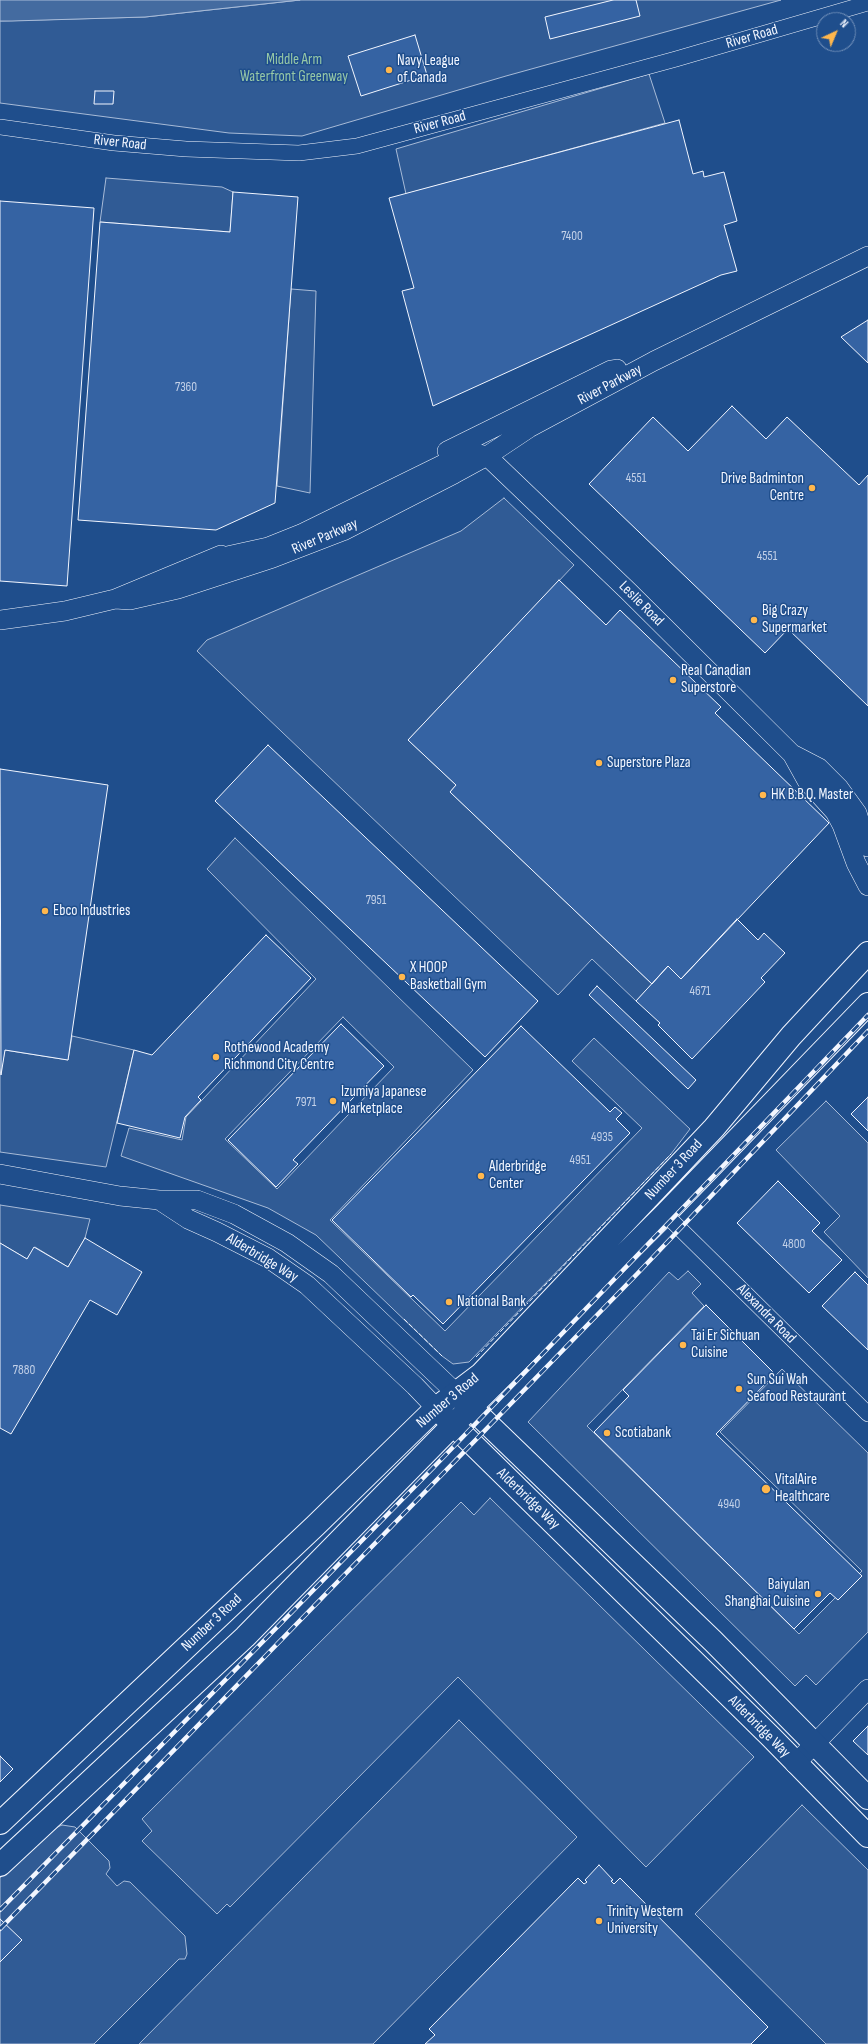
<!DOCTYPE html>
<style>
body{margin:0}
#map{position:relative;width:868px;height:2044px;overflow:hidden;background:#1f4e8c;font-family:"Sofia Sans Condensed",sans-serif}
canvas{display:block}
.north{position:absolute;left:816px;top:12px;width:40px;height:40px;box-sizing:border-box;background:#1f4e8c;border:1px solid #7391ba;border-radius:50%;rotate:44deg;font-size:11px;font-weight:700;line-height:16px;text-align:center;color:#f2f6ff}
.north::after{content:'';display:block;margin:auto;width:14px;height:18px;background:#ffb74d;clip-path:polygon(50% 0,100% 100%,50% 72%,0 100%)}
</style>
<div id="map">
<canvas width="868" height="2044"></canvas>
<div class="north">N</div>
</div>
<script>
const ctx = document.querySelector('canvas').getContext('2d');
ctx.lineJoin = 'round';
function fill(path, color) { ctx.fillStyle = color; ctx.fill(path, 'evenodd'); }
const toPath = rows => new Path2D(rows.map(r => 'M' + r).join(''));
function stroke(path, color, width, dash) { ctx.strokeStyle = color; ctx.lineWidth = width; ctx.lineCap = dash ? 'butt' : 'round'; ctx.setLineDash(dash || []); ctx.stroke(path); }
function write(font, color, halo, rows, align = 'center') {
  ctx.font = font + ' "Sofia Sans Condensed",sans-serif'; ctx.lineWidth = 3; ctx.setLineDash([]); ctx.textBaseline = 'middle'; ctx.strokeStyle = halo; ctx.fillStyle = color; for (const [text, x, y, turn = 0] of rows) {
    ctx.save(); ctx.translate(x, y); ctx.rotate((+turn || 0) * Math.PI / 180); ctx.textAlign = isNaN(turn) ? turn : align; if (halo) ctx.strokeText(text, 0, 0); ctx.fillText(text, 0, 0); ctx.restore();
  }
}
const built = toPath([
 [300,0,781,0,506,76,302,136,229,133,0,103,0,21,145,17,300,0],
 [649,74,665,123,406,194,396,149,649,74],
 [106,178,222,187,233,192,230,232,100,222,106,178],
 [291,289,316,291,310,493,277,486,291,289],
 [504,498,574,565,408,740,456,785,450,792,652,984,636,1001,592,959,558,995,197,651,207,640,461,531,504,498],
 [235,838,473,1070,330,1220,445,1331,642,1128,572,1061,594,1038,690,1129,671,1154,469,1362,453,1364,442,1356,316,1235,268,1208,121,1156,129,1128,182,1140,186,1117,316,979,207,869,235,838],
 [343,1017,394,1067,277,1189,225,1139,343,1017],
 [72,1036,134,1050,106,1167,0,1152,0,1075,5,1050,68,1060,72,1036],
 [826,1101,868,1143,868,1278,824,1232,840,1216,776,1150,826,1101],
 [0,1205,90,1219,85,1238,68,1267,35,1247,27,1259,0,1243,0,1205],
 [688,1271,701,1284,692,1293,704,1306,587,1426,799,1634,862,1571,720,1432,782,1369,868,1453,868,1632,816,1685,806,1675,795,1686,528,1422,669,1272,678,1280,688,1271],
 [490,1498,754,1757,646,1867,458,1677,230,1907,227,1904,217,1914,142,1841,152,1831,142,1819,461,1502,474,1515,490,1498],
 [459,1720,577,1837,373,2044,139,2044,459,1720],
 [802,1805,868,1870,868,2044,826,2044,695,1914,802,1805],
 [62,1825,75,1827,109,1861,110,1868,106,1874,117,1886,124,1881,130,1882,185,1936,187,1954,185,1959,179,1959,94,2044,0,2044,0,1878,49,1831,62,1825]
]);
fill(built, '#305b95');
stroke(built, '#a8bbd7', 1);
const water = toPath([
 [0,0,300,0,145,17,12,21,0,21,0,0]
]);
fill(water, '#446ba0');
stroke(water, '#a8bbd7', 1);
const building = toPath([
 [613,0,636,0,640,16,550,39,545,17,613,0],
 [415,35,427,75,361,96,348,56,415,35],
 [95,91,114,91,113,104,94,104,95,91],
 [679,120,693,174,703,171,704,177,724,172,737,221,724,225,737,271,721,275,433,406,402,291,414,288,389,198,679,120],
 [233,192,298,197,275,503,216,530,78,520,100,222,230,232,233,192],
 [0,201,94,208,67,586,0,581,0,201],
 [868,320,868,363,841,337,868,320],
 [732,406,766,439,787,417,859,485,868,475,868,706,788,629,765,653,589,484,653,417,688,451,732,406],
 [559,580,606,625,620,610,721,707,715,713,829,823,681,979,668,966,652,984,450,792,456,785,408,740,559,580],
 [268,745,538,1001,485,1057,215,801,268,745],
 [0,769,108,785,68,1060,5,1050,1,1075,0,769],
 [737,919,758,940,764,933,785,953,761,978,765,982,692,1059,658,1025,660,1023,636,1001,668,966,681,979,737,919],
 [266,935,311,978,198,1097,201,1100,185,1117,180,1138,117,1123,134,1050,152,1055,266,935],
 [597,986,696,1080,688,1089,589,995,597,986],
 [341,1024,384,1066,293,1160,298,1164,276,1187,228,1140,341,1024],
 [521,1026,610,1112,615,1107,622,1113,616,1119,630,1133,443,1324,413,1295,411,1297,332,1220,521,1026],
 [868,1097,868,1131,851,1114,868,1097],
 [778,1181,820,1223,812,1231,842,1260,809,1293,737,1223,778,1181],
 [85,1238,142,1272,117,1315,90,1300,11,1434,0,1428,0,1243,27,1259,34,1247,68,1267,85,1238],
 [855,1272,868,1285,868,1350,822,1306,855,1272],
 [706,1305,775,1374,716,1434,862,1576,838,1600,830,1593,794,1629,594,1432,629,1396,623,1390,706,1305],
 [868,1726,868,1755,853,1741,868,1726],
 [0,1756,13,1769,0,1782,0,1756],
 [599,1865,613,1880,611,1881,614,1884,620,1878,768,2027,751,2044,425,2044,435,2035,429,2029,578,1878,584,1884,587,1882,585,1880,599,1865],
 [0,1919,22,1940,0,1962,0,1919]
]);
fill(building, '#3563a3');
stroke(building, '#f2f6ff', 1);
const minor = toPath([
 [0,127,114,143,186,149,299,153,357,146,676,59,868,3],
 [665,1214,868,1414]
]);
const tertiary = toPath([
 [447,451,611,370,617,369],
 [209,560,268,547,303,533,466,453,475,453,487,456,628,591,792,754,807,781,835,812,842,825,856,863,868,886],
 [115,599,130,600,178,589,273,558,343,531,454,474,487,456,529,428,654,361,868,256],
 [0,620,65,611,115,599,221,555],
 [792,754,819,768,839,788,857,813,868,847],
 [0,1174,120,1196,159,1200,197,1200,234,1214,287,1243,331,1274,456,1393],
 [159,1200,188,1219,217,1232,268,1258,307,1285,415,1386,436,1408],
 [795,1764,868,1689]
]);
const secondary = toPath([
 [461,1398,713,1641,868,1798],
 [443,1415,771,1737,868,1836],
 [0,1823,315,1526,436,1408,481,1374,714,1128,791,1036,868,953],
 [0,1865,245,1637,453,1425,665,1214,868,1004]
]);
stroke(minor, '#f2f6ff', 16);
stroke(tertiary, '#f2f6ff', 20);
stroke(secondary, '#f2f6ff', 24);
stroke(minor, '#1f4e8c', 15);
stroke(tertiary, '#1f4e8c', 19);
stroke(secondary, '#1f4e8c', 22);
const rail = toPath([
 [0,1910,432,1469,868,1015],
 [0,1929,637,1274,868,1031]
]);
stroke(rail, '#f2f6ff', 4.5);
stroke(rail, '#1f4e8c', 3, [9]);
stroke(toPath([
 [404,1319,442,1356],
 [476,1357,671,1154]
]), '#f2f6ff', 1, [5, 2]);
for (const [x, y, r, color] of [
 [389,70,4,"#ffb74d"],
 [812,488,4,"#ffb74d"],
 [754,620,4,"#ffb74d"],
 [673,680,4,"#ffb74d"],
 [599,763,4,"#ffb74d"],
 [763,795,4,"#ffb74d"],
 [45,911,4,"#ffb74d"],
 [402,977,4,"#ffb74d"],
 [216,1057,4,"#ffb74d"],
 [333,1101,4,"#ffb74d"],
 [481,1176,4,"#ffb74d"],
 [449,1302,4,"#ffb74d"],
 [683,1345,4,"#ffb74d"],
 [739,1389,4,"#ffb74d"],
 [607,1433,4,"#ffb74d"],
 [766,1489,5,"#ffb74d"],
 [818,1594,4,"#ffb74d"],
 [599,1921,4,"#ffb74d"]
]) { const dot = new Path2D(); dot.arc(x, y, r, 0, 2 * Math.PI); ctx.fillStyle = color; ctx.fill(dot); stroke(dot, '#1f4e8c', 1.5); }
write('13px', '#c3d1e8', null, [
 ["7400",572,237],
 ["7360",186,388],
 ["4551",636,479],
 ["4551",767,557],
 ["7951",376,901],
 ["4671",700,992],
 ["7971",306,1103],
 ["4935",602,1138],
 ["4951",580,1161],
 ["4800",794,1245],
 ["7880",24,1371],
 ["4940",729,1505]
]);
write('15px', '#f2f6ff', '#1f4e8c', [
 ["River Road",752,37,-16],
 ["River Road",440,123,-15],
 ["River Road",120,143,6],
 ["River Parkway",610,385,-28],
 ["River Parkway",325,537,-23],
 ["Leslie Road",641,604,45],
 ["Number 3 Road",674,1170,-47],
 ["Alderbridge Way",262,1258,31],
 ["Alexandra Road",766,1314,45],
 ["Number 3 Road",448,1401,-40],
 ["Alderbridge Way",528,1499,44],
 ["Number 3 Road",212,1623,-43],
 ["Alderbridge Way",759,1727,45]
]);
write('15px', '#97c8a6', '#1f4e8c', [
 ["Middle Arm",294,60],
 ["Waterfront Greenway",294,77]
]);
write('15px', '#f2f6ff', '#1f4e8c', [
 ["Navy League",397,61],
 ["of Canada",397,78],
 ["Drive Badminton",804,479,"right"],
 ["Centre",804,496,"right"],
 ["Big Crazy",762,611],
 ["Supermarket",762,628],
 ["Real Canadian",681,671],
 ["Superstore",681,688],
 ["Superstore Plaza",607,763],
 ["HK B.B.Q. Master",771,795],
 ["Ebco Industries",53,911],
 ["X HOOP",410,968],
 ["Basketball Gym",410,985],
 ["Rothewood Academy",224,1048],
 ["Richmond City Centre",224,1065],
 ["Izumiya Japanese",341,1092],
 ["Marketplace",341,1109],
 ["Alderbridge",489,1167],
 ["Center",489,1184],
 ["National Bank",457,1302],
 ["Tai Er Sichuan",691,1336],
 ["Cuisine",691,1353],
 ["Sun Sui Wah",747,1380],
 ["Seafood Restaurant",747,1397],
 ["Scotiabank",615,1433],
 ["VitalAire",775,1480],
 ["Healthcare",775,1497],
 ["Baiyulan",810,1585,"right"],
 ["Shanghai Cuisine",810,1602,"right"],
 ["Trinity Western",607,1912],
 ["University",607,1929]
], 'left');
</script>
